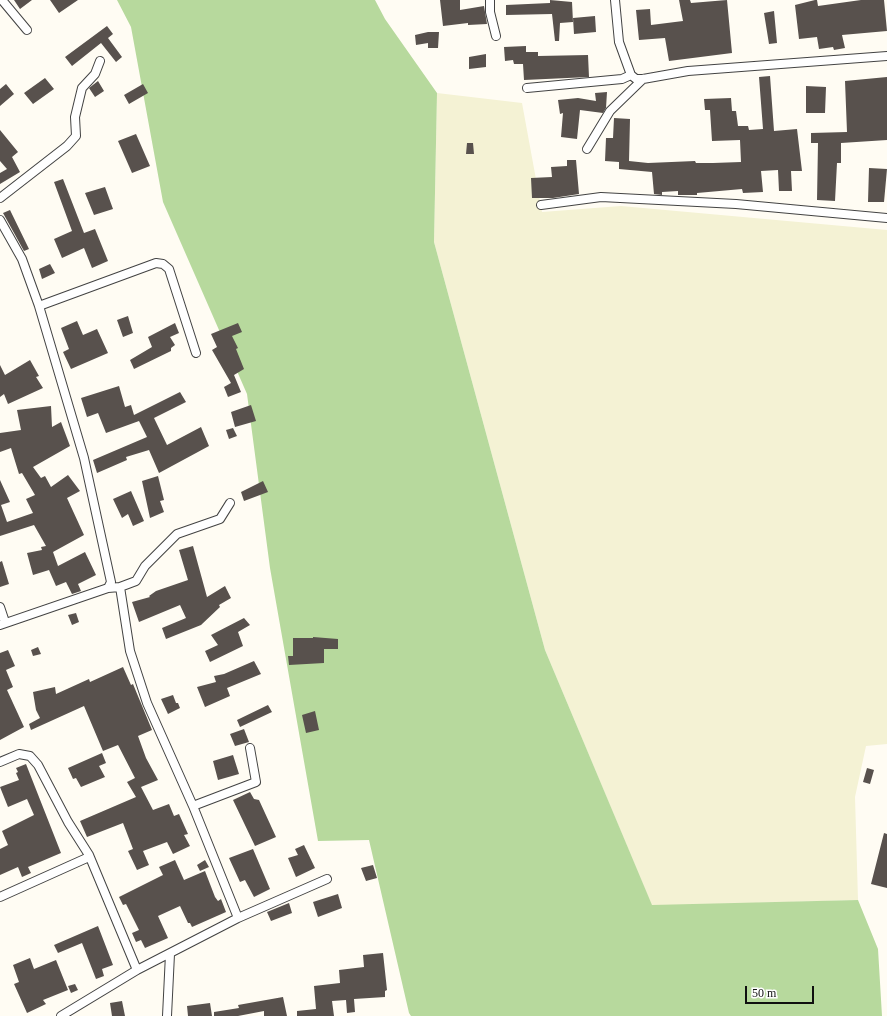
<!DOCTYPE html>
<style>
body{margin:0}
#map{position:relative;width:887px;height:1016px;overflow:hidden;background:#fffcf3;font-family:"Times New Roman",serif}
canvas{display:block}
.scale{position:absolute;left:745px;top:986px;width:69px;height:18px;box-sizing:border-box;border:2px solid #101010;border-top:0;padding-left:5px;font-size:12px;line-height:14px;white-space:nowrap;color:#101010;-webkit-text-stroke:3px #fff;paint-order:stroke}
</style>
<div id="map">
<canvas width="887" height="1016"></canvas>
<div class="scale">50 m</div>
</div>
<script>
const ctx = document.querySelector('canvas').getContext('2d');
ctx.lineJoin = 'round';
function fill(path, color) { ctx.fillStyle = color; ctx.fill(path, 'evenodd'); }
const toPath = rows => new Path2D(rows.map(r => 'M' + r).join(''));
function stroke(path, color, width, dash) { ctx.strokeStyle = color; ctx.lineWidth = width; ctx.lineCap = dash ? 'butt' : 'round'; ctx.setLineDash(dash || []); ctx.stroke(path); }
fill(toPath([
 [437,93,522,103,542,212,621,206,887,230,887,744,866,746,855,797,858,900,652,906,545,650,434,242]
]), '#f4f2d4');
fill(toPath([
 [117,0,375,0,385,19,437,93,434,242,545,650,652,905,858,900,878,949,882,1016,411,1016,409,1013,369,840,318,841,270,568,247,394,163,202,131,27]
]), '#b7d99d');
fill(toPath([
 [14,0,32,0,20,9],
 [50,0,78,0,59,13],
 [440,0,460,0,460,10,484,6,487,24,468,25,468,23,443,26],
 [550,0,572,2,573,22,560,23,559,41,555,41,552,14,506,15,506,5,550,3],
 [679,0,690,0,691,3,727,0,732,53,669,61,665,38,639,40,636,10,650,9,651,25,683,21],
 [815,0,817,0,818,6,861,0,884,0,887,31,842,35,845,48,834,50,833,47,819,49,817,37,799,39,795,5],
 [774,11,777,43,769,44,764,13],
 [595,16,596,32,574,34,573,18],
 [107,26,113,34,108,38,122,57,116,62,101,43,72,66,65,57],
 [428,32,439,32,438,48,428,48,428,43,416,45,415,35],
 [526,46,526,52,538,52,538,56,588,55,589,77,524,80,523,64,514,64,513,60,505,61,504,47],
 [486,54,486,67,469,69,469,57],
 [770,76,774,131,797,129,802,171,791,171,792,191,779,191,778,170,761,171,763,192,743,193,742,189,697,193,697,195,678,195,678,191,662,192,662,195,654,194,652,172,619,169,619,162,605,161,606,138,613,138,614,118,630,119,629,161,648,163,695,161,696,163,713,163,741,162,740,140,712,141,710,110,705,110,704,99,731,98,732,111,736,111,738,126,748,126,749,130,763,129,759,77],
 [887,77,887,140,841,143,841,163,837,163,835,201,817,200,818,143,811,143,811,133,847,132,845,81],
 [45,78,54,89,33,104,24,93],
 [98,81,104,91,95,97,89,88],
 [6,84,14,94,0,106,0,89],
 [143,84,148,93,129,104,124,95],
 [806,86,826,87,825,113,806,113],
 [607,92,606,108,603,113,580,110,577,139,561,137,563,113,560,114,558,100,578,98,596,101,595,93],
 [0,130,18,152,12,157,20,172,0,184,0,173,7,169,0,161],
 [136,134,150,166,132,173,118,141],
 [467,143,473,143,474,154,466,154],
 [567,160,576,160,579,194,553,198,532,198,531,178,552,177,551,167,567,166],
 [869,168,887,169,884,202,868,202],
 [63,179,84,233,95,229,108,261,92,268,84,248,62,258,54,239,72,231,54,182],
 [105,187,113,209,94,215,85,193],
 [10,210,29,249,24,251,3,213],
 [50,264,55,273,42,279,39,269],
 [128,316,133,333,123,337,117,320],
 [77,321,83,335,97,329,108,353,71,369,63,352,69,349,61,328],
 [175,323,179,333,170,337,175,345,171,348,171,351,134,369,130,360,152,347,148,337],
 [238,323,242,332,232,336,238,348,236,349,244,369,234,375,241,392,228,397,224,387,231,383,212,350,217,347,211,334],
 [30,360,39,376,36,377,43,388,8,404,4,394,0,397,0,365,5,375],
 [119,386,125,407,131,405,134,415,180,392,186,402,154,418,167,445,201,427,209,446,159,473,149,450,126,457,127,460,97,473,93,460,147,437,139,421,106,433,98,413,87,417,81,398],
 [251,405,256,421,235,427,231,412],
 [51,406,52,427,61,422,70,446,33,467,41,478,45,476,51,487,68,475,80,491,67,498,84,535,53,552,58,566,85,552,96,575,78,584,81,591,72,594,66,582,56,586,49,570,33,575,27,553,42,550,41,547,46,546,34,525,0,536,0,480,10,502,1,505,7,522,33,513,26,499,35,495,22,473,19,474,11,448,0,452,0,433,21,430,17,410],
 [233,428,237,436,229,439,226,430],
 [158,476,164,500,160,501,164,512,150,518,142,481],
 [263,481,268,492,244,501,241,492],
 [131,491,144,521,133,526,128,514,122,518,113,499],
 [193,546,207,597,225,586,231,598,219,605,220,607,201,625,166,639,162,628,186,618,180,605,139,622,132,602,150,597,149,596,156,591,188,580,179,550],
 [2,561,9,584,0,587,0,562],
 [76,613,79,622,72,625,68,615],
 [244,618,250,625,238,632,243,646,210,662,205,651,218,645,211,635],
 [313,637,338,639,338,649,324,649,324,663,289,665,288,656,293,656,293,638,313,638],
 [38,647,41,654,33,656,31,650],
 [8,650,15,666,6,670,13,687,7,690,24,727,0,740,0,653],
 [254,661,261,674,227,688,230,696,205,707,197,687,216,682,214,676,224,674],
 [123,667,131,685,133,684,152,730,138,736,146,758,158,780,141,787,153,810,169,804,174,816,179,814,188,834,184,835,190,846,173,854,167,842,143,851,149,865,137,870,128,851,133,849,123,823,87,837,80,821,136,797,127,782,135,778,118,745,103,751,84,706,31,730,29,724,40,718,36,710,33,692,55,687,56,694,89,679,90,682],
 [173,695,176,703,178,703,180,708,168,714,161,699],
 [268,705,272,712,240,727,237,720],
 [315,711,319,730,306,733,302,715],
 [244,729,249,742,235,746,230,734],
 [102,753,106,763,99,766,105,777,81,787,76,778,73,779,68,768],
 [233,755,239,774,218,780,213,761],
 [26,764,61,853,28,867,31,873,22,877,18,867,0,875,0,849,8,845,2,831,34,815,27,799,8,807,0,787,19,780,16,773,18,772,16,768],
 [867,768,874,770,870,784,863,782],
 [250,792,254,799,259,800,276,837,255,846,233,800],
 [884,833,887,834,887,888,871,884],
 [304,845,315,868,296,877,288,858,298,855,295,849],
 [253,849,270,889,254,897,245,880,240,882,229,858],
 [175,860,184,880,205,871,215,897,218,901,221,899,226,912,192,927,190,923,188,923,180,906,158,916,168,938,145,948,141,940,136,942,132,933,139,930,126,904,123,905,119,897,163,875,159,867],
 [205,860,209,867,200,871,197,865],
 [373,865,377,878,366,881,361,868],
 [338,894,342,908,318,917,313,902],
 [289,903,292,913,271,921,267,912],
 [98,926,113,965,102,969,104,976,96,979,82,943,58,953,54,945],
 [383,953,387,990,385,991,385,997,354,999,355,1012,347,1013,346,1000,332,1001,334,1016,297,1016,297,1011,316,1009,314,986,340,983,339,970,364,967,363,955],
 [30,958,34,969,56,960,68,990,43,1000,46,1004,27,1013,14,984,19,982,13,965],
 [75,984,78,990,71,993,68,986],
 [283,997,287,1016,264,1016,264,1011,238,1016,214,1016,214,1012,239,1008,238,1005],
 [122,1001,125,1016,112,1016,110,1003],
 [210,1003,212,1016,188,1016,187,1006]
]), '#58514d');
const street = toPath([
 [2,0,27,30],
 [490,0,490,12,496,36],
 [615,0,619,42,631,75],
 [527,88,622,79,631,75,636,79,643,79,688,71,887,56],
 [587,149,610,111,643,79],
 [0,198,67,146,76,136,75,117,82,88,95,74,100,61],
 [541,205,601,197,736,204,887,218],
 [0,220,22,259,39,306,84,458,111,582,108,588,120,587,130,651,147,703,193,806,238,918],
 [39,306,156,263,163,264,169,269,196,353],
 [120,587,136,581,145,566,177,534,220,519,230,503],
 [0,607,5,622],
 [0,625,108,588],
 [0,762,19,754,30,756,38,765,68,822,89,855,137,970],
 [193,806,256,782,250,748],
 [0,897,89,857],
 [61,1016,137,970,238,918,327,879],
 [167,1016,170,954]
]);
stroke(street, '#434343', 10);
stroke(street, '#fff', 8);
</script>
